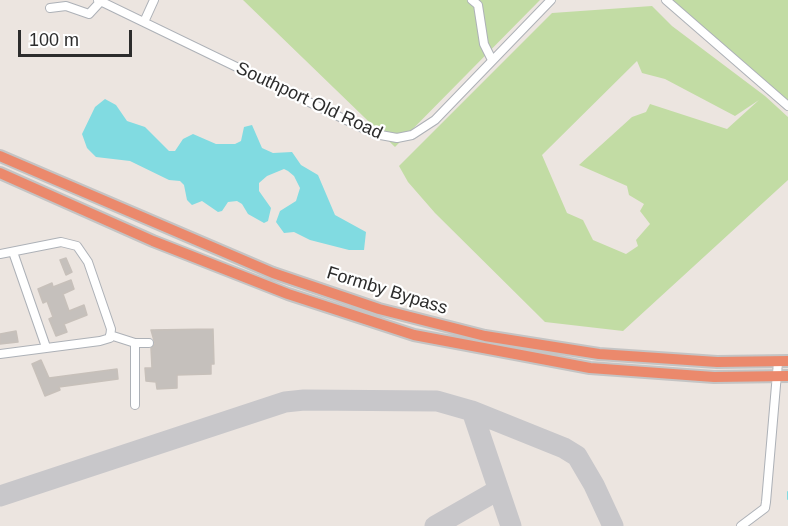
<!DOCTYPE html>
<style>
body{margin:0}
#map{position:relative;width:788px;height:526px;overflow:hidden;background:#ece5e0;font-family:Arial,sans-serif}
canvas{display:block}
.scale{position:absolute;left:18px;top:30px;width:114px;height:27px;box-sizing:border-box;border:3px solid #2c2c2c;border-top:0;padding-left:8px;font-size:18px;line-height:21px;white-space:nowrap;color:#2c2c2c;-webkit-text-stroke:4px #fff;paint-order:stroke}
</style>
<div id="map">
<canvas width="788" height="526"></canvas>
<div class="scale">100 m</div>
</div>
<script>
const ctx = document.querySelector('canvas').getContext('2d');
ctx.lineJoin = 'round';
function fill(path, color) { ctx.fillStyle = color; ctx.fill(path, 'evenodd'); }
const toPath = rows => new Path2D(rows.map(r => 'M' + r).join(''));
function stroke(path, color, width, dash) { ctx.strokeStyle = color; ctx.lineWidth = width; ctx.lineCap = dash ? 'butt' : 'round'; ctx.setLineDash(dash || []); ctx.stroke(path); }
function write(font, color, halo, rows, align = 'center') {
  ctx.font = font + ' Arial,sans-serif'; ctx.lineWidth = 4.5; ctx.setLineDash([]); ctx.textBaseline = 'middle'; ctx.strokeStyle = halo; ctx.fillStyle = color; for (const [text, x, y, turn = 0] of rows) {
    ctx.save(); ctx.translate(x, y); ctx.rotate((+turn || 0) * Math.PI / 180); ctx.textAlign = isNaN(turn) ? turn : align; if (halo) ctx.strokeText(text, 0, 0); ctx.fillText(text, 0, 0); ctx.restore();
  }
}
fill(toPath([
 [243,0,540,0,395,147],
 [670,0,788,0,788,110],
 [652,6,672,26,765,96,788,117,788,180,623,331,545,322,435,213,408,182,399,166,552,13],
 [637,61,642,73,665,79,735,116,759,100,727,129,650,104,646,112,632,117,579,165,627,186,629,195,644,204,640,211,650,224,636,240,638,246,626,254,593,240,583,220,567,213,542,155]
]), '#c2dca4');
fill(toPath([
 [105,99,116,105,127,121,145,127,169,151,175,151,183,139,193,134,216,144,235,144,241,141,244,127,252,125,262,148,273,153,292,152,301,165,318,175,335,215,366,232,364,250,349,250,310,240,294,232,284,233,276,222,280,211,296,201,300,188,294,176,288,171,284,169,267,176,259,183,259,191,271,208,268,221,264,223,248,214,242,204,237,201,228,202,222,211,218,212,202,201,192,205,187,200,184,185,180,181,169,180,130,161,96,157,87,148,82,134,95,107]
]), '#81dbe1');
stroke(toPath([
 [788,492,788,499]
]), '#81dbe1', 2);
stroke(toPath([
 [472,411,511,526],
 [0,496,285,402,304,400,437,401,472,411,564,448,577,456,594,485,613,526],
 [435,526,498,490]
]), '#c8c7ca', 21);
const building = toPath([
 [66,258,72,272,66,275,60,260,66,258],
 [71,280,74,289,63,294,69,311,84,305,87,315,64,324,67,332,56,336,49,319,53,317,47,301,43,303,38,289,52,283,53,287,71,280],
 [213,329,214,364,211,364,211,374,177,375,177,388,157,389,156,382,146,381,145,368,152,368,151,348,155,344,151,330,213,329],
 [16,331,18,342,0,344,0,334,16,331],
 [41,360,49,378,117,369,118,379,59,387,60,390,45,396,32,364,41,360]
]);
fill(building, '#c5c0bc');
stroke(building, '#c7c0ba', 1.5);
const minor = toPath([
 [98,0,375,134,397,138,412,135,435,120,551,0],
 [472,0,478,5,484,44,492,60],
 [666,0,788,106],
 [50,8,66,6,89,14,101,1],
 [144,22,154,0],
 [13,252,46,347],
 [0,254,61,242,77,246,88,262,111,329,110,338,100,341,0,354],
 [110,335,135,343,135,405],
 [135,343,149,343],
 [741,526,765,508,766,502,778,362]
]);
const highway = toPath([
 [0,156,273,273,379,309,485,336,599,354,717,362,788,361],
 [0,173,153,241,288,294,414,335,590,368,714,377,788,376]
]);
stroke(minor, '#adb1b7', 10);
stroke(highway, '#c4c4c4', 14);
stroke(minor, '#fff', 8);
stroke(highway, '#eb896c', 10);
write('18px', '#2c2c2c', '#fff', [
 ["Southport Old Road",309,101,25],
 ["Formby Bypass",387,291,17]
]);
</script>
